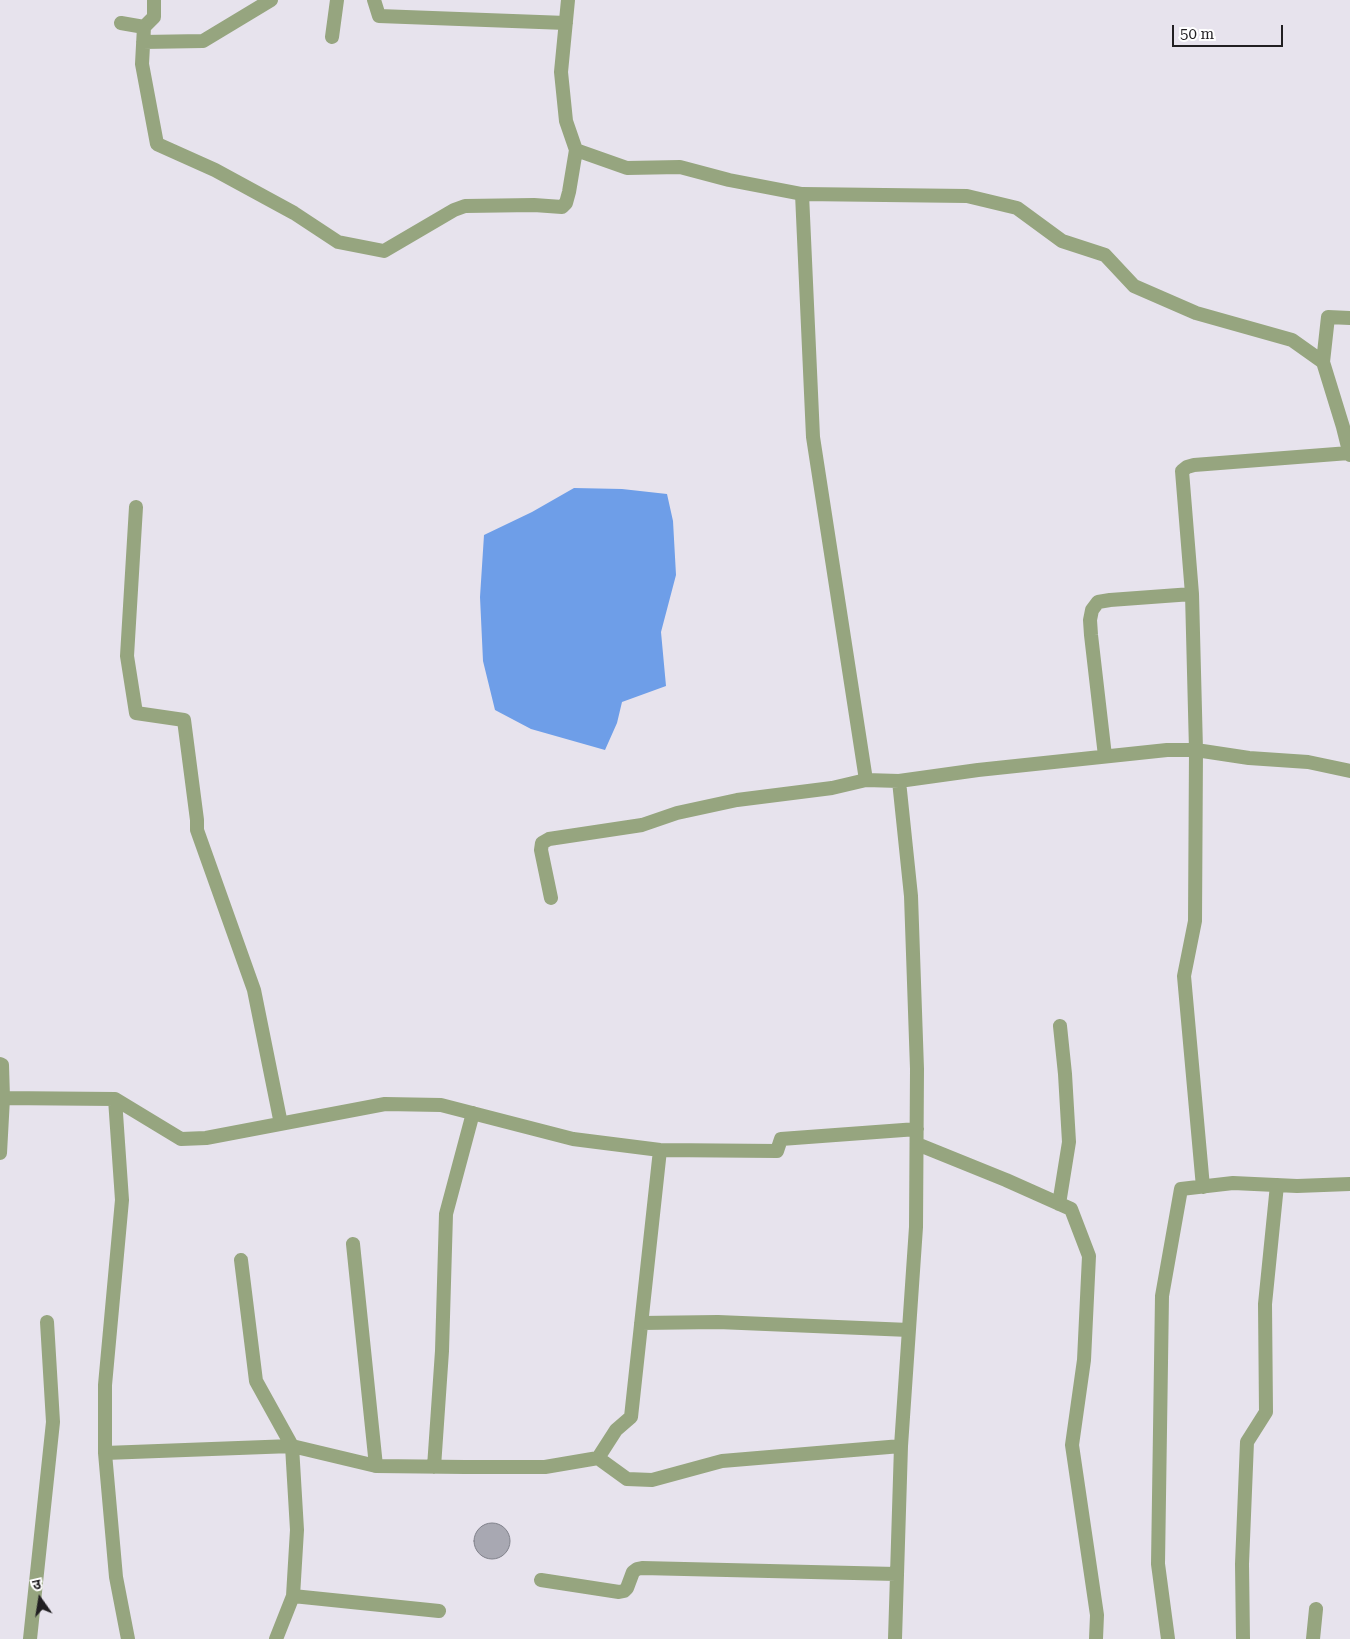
<!DOCTYPE html>
<meta charset="utf-8">
<style>
body{margin:0}
#map{position:relative;width:1350px;height:1639px;overflow:hidden;background:#e7e3ed;font-family:"Roboto Serif","Noto Sans Devanagari",serif}
canvas{display:block}
.north{position:absolute;left:15px;top:1574px;width:50px;height:50px;-webkit-text-stroke:4px #fff;paint-order:stroke;rotate:347deg;font-size:14px;font-weight:700;line-height:20px;text-align:center;color:#211f22}
.north::after{content:'';display:block;margin:auto;width:18px;height:22px;background:#211f22;clip-path:polygon(50% 0,100% 100%,50% 72%,0 100%)}
.scale{position:absolute;left:1172px;top:25px;width:111px;height:22px;box-sizing:border-box;border:2px solid #211f22;border-top:0;padding-left:6px;font-size:15px;line-height:18px;white-space:nowrap;color:#211f22;-webkit-text-stroke:4px #fff;paint-order:stroke}
</style>
<div id="map">
<canvas width="1350" height="1639"></canvas>
<div class="north">उ</div>
<div class="scale">50 m</div>
</div>
<script>
const ctx = document.querySelector('canvas').getContext('2d');
ctx.lineJoin = 'round';
function fill(path, color) { ctx.fillStyle = color; ctx.fill(path, 'evenodd'); }
const toPath = rows => new Path2D(rows.map(r => 'M' + r).join(''));
function stroke(path, color, width, dash) { ctx.strokeStyle = color; ctx.lineWidth = width; ctx.lineCap = dash ? 'butt' : 'round'; ctx.setLineDash(dash || []); ctx.stroke(path); }
fill(toPath([
 [574,488,622,489,667,494,673,521,676,575,661,632,666,686,622,702,617,723,605,750,531,729,495,710,483,661,480,597,484,535,532,512]
]), '#6e9ee8');
const building = toPath([
 '474 1541a18 18 0 1 1 36 0a18 18 0 1 1-36 0Z'
]);
fill(building, '#a8a8b2');
stroke(building, '#81828b', 1);
stroke(toPath([
 [374,0,379,16,566,23],
 [568,0,561,72,566,121,576,150],
 [121,23,144,27,142,64,157,144,215,170,294,213,338,242,384,251,454,210,465,206,534,205,562,207,566,203,569,192,576,150,627,168,680,167,729,180,802,194,967,196,1017,208,1062,241,1105,255,1134,286,1196,313,1292,340,1323,362,1343,427,1350,455],
 [144,27,154,17,154,0],
 [332,37,337,0],
 [143,42,203,41,271,0],
 [802,194,813,437,866,780,899,781,911,896,917,1069,916,1227,901,1446,895,1639],
 [1323,362,1328,317,1350,318],
 [136,507,127,656,136,713,184,720,197,820,197,830,254,990,281,1124],
 [1105,756,1091,635,1090,620,1092,610,1098,602,1110,600,1192,594],
 [899,781,978,770,1167,750,1196,750,1249,758,1308,762,1350,771],
 [551,898,541,850,542,843,549,839,642,825,677,813,737,800,832,788,866,780],
 [0,1064,2,1065,3,1098,0,1153],
 [0,1098,115,1099,181,1139,206,1138,385,1104,441,1105,573,1139,660,1150,777,1151,781,1139,917,1129],
 [115,1099,122,1200,105,1385,105,1453,116,1577,128,1639],
 [917,1144,1006,1180,1071,1209,1089,1256,1084,1360,1072,1445,1097,1615,1096,1639],
 [1203,1187,1184,976,1195,921,1196,750,1192,594,1182,471,1187,467,1194,465,1349,453],
 [1059,1204,1069,1142,1065,1074,1060,1026],
 [353,1244,376,1466],
 [241,1260,256,1381,292,1446,297,1530,293,1596,276,1639],
 [641,1323,718,1322,909,1330],
 [105,1453,292,1446,376,1466,465,1467,545,1467,598,1458,616,1430,631,1417,660,1150],
 [598,1458,627,1479,652,1480,722,1461,901,1446],
 [434,1467,442,1351,446,1214,473,1113],
 [541,1580,619,1592,624,1591,627,1588,633,1572,637,1569,642,1568,896,1574],
 [293,1596,439,1611],
 [30,1639,53,1422,47,1322],
 [1168,1639,1158,1564,1162,1296,1181,1189,1233,1183,1297,1186,1350,1184],
 [1243,1639,1242,1564,1247,1442,1266,1412,1265,1304,1277,1185],
 [1313,1639,1316,1609]
]), '#96a57f', 14);
</script>
